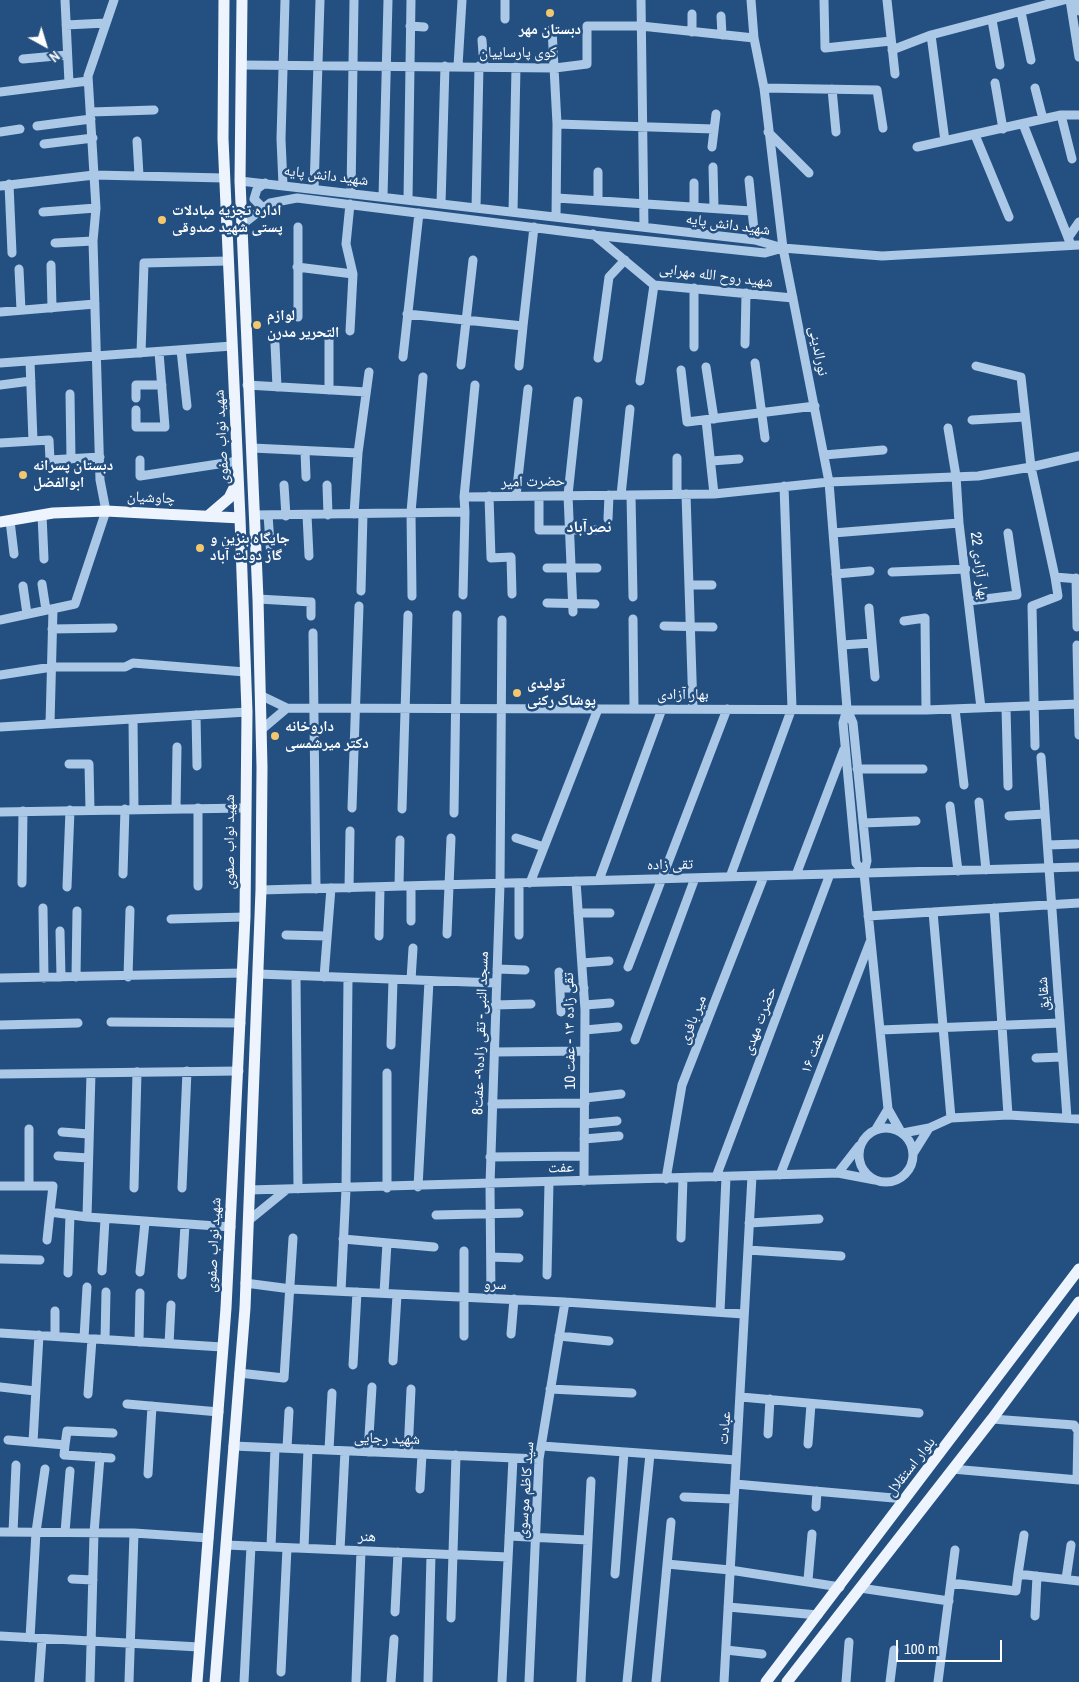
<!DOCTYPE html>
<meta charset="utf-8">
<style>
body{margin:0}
#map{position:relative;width:1079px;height:1682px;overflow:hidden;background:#245081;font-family:"Archivo Narrow",sans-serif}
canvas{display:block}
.north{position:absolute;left:20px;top:20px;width:50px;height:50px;-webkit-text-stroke:4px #245081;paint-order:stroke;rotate:141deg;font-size:14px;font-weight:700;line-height:20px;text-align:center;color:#fff}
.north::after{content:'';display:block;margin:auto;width:18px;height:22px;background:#fff;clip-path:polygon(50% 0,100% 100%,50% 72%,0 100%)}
.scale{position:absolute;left:896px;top:1640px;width:106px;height:22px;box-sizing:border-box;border:2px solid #fff;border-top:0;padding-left:6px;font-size:15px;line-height:18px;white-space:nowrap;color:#fff;-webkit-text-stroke:4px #245081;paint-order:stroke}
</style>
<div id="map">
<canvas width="1079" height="1682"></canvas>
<div class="north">N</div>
<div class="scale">100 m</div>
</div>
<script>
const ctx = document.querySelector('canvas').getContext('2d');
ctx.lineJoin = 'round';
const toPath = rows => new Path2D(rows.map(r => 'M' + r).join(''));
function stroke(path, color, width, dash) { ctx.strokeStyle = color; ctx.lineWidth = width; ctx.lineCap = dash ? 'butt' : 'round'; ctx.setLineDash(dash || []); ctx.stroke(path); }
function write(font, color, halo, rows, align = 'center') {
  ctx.font = font + ' "Archivo Narrow","Noto Naskh Arabic",sans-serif'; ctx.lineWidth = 5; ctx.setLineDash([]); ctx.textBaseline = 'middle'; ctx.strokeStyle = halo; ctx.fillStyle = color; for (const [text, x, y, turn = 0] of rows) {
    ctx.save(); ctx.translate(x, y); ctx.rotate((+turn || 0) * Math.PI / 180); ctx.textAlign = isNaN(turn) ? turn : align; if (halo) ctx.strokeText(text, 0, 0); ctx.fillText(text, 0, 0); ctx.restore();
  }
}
stroke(toPath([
 [65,0,69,83],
 [641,0,644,227],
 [751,0,754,38,764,88,783,248,829,482,847,709,853,723,867,861,864,873,888,1109,901,1132],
 [824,0,825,48,891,41],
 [887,0,895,74],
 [1070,0,1079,57],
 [1077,0,1079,11],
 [1021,12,1031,60],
 [692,14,692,32],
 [721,16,722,35],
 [505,19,505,0],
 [992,20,1000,65],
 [66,25,106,23],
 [410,26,424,27],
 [552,29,557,124,556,217],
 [931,35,945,141],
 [482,40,484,67],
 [892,50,931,35,1064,0],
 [23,59,67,55],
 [242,65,555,68,587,64,587,26,641,26,754,38],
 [458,66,462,0],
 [995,83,1003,129],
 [764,88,877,90,883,128],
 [1035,88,1043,119],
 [832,89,836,132],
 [0,92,88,81],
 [91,112,154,110],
 [1061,115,1072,159],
 [557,124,714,129],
 [1023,124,1071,245],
 [37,126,91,119],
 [0,132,20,129],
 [768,132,809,173],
 [975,135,1009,217],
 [137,141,139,175],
 [44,144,93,138],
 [712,147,716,114],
 [917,147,1061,115,1079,115],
 [713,167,714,207],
 [749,180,755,240],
 [240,181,755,240,783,248,882,256,1079,245],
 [694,183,694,206],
 [9,184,12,253],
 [283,185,281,139,285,0],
 [0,186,94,175,224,178],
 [314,189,320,0],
 [351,193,354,0],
 [383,197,388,0],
 [557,198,751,211],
 [408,200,411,0],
 [598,200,598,172],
 [350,204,346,244,353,274,350,331],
 [441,204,445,66],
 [263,208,254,199,257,189,265,183],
 [476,208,479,66],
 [43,212,96,208],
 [513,212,516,67],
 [243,224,270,203,297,198,593,235,765,253,783,248],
 [298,227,298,317],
 [593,234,654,285,793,298],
 [1068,238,1079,222],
 [55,243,93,241],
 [51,265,52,308],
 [297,267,353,274],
 [19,269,21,310],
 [694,288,694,347],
 [0,312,95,304],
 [407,314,523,326,534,227],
 [329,340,329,390],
 [275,344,277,387],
 [745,344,746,293],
 [181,350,187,406],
 [141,353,144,263,228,261],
 [403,357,419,213],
 [598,358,609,277,625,260],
 [30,361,33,441],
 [0,363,232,346],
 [755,363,765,438],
 [461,365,473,260],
 [519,366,523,326],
 [976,366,1021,377,1031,467,1055,577,1058,596,1032,606,1035,746],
 [706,367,714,419],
 [681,370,687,422,815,406],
 [640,381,654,285],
 [0,385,31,381],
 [247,385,366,392],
 [70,394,71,459],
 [136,398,136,385,162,385],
 [136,410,136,427,165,427,159,352],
 [706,420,714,494],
 [972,420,1025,417],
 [948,428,956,476,959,523],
 [0,443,49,440,50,460,100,457],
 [252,448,358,453],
 [305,451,306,477],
 [824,455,883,450],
 [677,458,677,494],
 [140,460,140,476,238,461],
 [711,461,739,459],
 [284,485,286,516],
 [327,485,328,515],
 [686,494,693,709],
 [621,495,630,409],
 [631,495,633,597],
 [489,496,491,558,511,557,512,594],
 [516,496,528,389],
 [539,496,539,530,595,530],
 [464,497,475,385],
 [354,514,358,453,369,372],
 [42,515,44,559],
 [254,515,465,512,464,497,714,494,829,482,978,476,1031,467,1079,456],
 [268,515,271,557],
 [307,515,309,556],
 [608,519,609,495],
 [10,521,14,554],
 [833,533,959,523,981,708],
 [547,568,597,568],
 [892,572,966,569],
 [836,574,870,571],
 [1055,577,1079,579],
 [1076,578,1077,627],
 [42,584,46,610],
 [689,585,712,585],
 [23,586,27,614],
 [361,591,363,514],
 [463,595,465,512],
 [412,596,411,512,423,377],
 [258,599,311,602,311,616],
 [969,601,1017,595,1008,533],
 [547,603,595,604],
 [869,608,875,677],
 [573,612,568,495,578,401],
 [633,619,634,709],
 [0,620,75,604,106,511,100,480,93,241,96,208,88,76,114,0],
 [904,621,925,618,926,710],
 [664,626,713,627],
 [52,629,113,628],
 [313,633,316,889],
 [842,645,872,643],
 [1077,645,1079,735],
 [0,675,52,667,125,667,133,663,245,672],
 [260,695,287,708,926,710,1079,704],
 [1006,707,1008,786],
 [847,709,843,723,856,863,864,873],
 [955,709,964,785],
 [196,715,197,766],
 [133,719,134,809],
 [50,724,53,609],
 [0,727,247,712],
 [261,730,287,708],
 [1041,757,1067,1118],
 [69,764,89,764,90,810],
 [857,769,923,769],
 [979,802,986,870],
 [950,806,958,871],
 [176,808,177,747],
 [198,808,198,886],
 [352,808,359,606],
 [402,809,408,615],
 [0,812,245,808],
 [454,813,457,615],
 [1009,816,1045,814],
 [863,823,916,821],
 [516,838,544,847],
 [1048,845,1077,844],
 [123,874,125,809],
 [796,875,844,749],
 [730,877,792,708,784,486],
 [599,880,662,709],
 [576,881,585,1010,584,1181],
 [22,883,23,811],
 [519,883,519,935],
 [530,883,598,709],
 [399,886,400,840],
 [67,887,70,810],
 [349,888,350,831],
 [261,890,1079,867],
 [43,908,44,978],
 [994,908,1008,1115],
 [933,912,951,1118],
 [578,913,610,913],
 [868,916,1079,903],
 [171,919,245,917],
 [411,921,411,886],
 [60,931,61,977],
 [447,934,451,838],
 [286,935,327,936],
 [379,936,380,887],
 [582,963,609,961],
 [628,967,727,709],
 [497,969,525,970],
 [559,972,561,1012],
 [258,974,496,983],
 [296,976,298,1189],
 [76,977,77,911],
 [128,977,130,910],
 [324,977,331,888],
 [0,978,243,973],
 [411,980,413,948],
 [560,988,584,988],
 [495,1005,531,1004],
 [585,1005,610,1003],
 [111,1022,241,1023],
 [0,1025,78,1023],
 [585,1030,618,1027],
 [880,1030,1060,1023],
 [635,1040,695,878],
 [391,1045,393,980],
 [494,1052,585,1051],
 [1036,1058,1062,1057],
 [0,1074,239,1071],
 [585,1098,621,1094],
 [492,1104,585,1103],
 [585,1124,617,1121],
 '859 1155a27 27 0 1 1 54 0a27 27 0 1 1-54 0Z',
 [876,1129,888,1109],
 [62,1132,89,1134],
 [903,1133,929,1128,951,1118,1008,1115,1079,1119],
 [584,1139,619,1136],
 [914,1152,929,1128],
 [58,1156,88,1158],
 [490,1157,584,1156],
 [838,1173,859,1146],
 [780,1175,870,942],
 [716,1177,830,874],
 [666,1179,682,1085,764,876],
 [0,1186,53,1186,50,1212,87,1217,231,1227],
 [29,1186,29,1129],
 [418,1187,429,981],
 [134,1188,137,1072],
 [182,1188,187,1071],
 [387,1188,387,1073],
 [249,1190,838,1173,875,1180],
 [436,1215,519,1213],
 [87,1217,91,1073],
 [248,1221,286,1190],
 [749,1223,819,1219],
 [681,1238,683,1178],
 [343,1239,434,1247],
 [47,1240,50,1212],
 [748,1250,841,1256],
 [464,1251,464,1336],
 [491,1257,519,1258],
 [0,1259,40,1260],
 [102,1271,105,1219],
 [140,1272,145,1222],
 [68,1273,70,1215],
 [182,1275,185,1225],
 [547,1275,549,1182],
 [245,1283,291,1289,565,1302,744,1314],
 [341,1291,346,1189,348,978],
 [384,1293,387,1243],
 [491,1298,490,1184,500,884,502,620],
 [720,1312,726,1177],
 [0,1333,222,1347],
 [511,1334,514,1299],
 [55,1336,55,1311],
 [559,1336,609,1341],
 [84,1338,87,1287],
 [105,1340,106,1292],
 [139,1342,140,1293],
 [169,1344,171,1305],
 [393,1361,397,1295],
 [353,1365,357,1292],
 [239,1373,284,1378,293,1238],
 [0,1387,35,1391],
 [550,1389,632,1393],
 [88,1394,92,1339],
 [741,1397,919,1413],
 [127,1404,219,1412],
 [992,1419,1074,1425,1078,1431,1077,1480],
 [768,1434,770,1399],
 [8,1440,65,1445,64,1455,111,1458],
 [33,1442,39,1335],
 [808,1444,811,1404],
 [65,1445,67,1431,113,1433],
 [233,1446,539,1459],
 [542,1446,736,1460],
 [287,1448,289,1411],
 [329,1450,332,1393],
 [368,1452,372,1387],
 [408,1453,411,1389],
 [952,1469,1079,1480],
 [148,1474,152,1406],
 [735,1484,905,1499],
 [420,1489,422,1454],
 [684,1497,734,1499],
 [816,1507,817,1491],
 [0,1532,134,1533,209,1538],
 [13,1532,16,1465],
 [65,1532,70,1471],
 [509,1536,588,1540],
 [226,1545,508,1557],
 [271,1547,275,1448],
 [304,1548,308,1449],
 [340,1550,345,1451],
 [667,1564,730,1570,840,1587],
 [615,1574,624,1452],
 [1018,1574,1024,1535],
 [72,1579,93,1580],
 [1066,1579,1071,1545],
 [808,1580,812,1534],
 [951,1583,1016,1591,1018,1574,1079,1581],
 [860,1588,949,1601],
 [728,1607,818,1615],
 [395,1612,398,1552],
 [1035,1616,1037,1576],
 [451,1618,456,1455],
 [0,1636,199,1647],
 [30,1638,36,1532,45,1469],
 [726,1650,762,1654],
 [281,1672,287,1548],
 [39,1682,42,1639],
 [90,1682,94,1533,100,1457],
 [129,1682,134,1533],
 [244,1682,251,1546],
 [356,1682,361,1551],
 [391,1682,394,1639],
 [428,1682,431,1554],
 [502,1682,513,1458],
 [529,1682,539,1459,565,1302],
 [581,1682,591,1481],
 [627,1682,650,1454],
 [656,1682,671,1522],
 [724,1682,752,1176],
 [846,1682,849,1642],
 [890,1682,894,1650],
 [938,1682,955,1550]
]), '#abc8e7', 9);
stroke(toPath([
 [208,516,229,498,237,482],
 [0,522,53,513,106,511,240,518],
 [197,1682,226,1308,245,917,247,712,240,518,223,139,224,0],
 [215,1682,245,1308,261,890,262,767,258,599,240,181,242,0],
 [766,1682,1079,1269],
 [787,1682,992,1419,1079,1302]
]), '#edf4fd', 11);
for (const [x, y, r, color] of [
 [550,13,5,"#f2c76e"],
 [162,220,5,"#f2c76e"],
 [257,325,5,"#f2c76e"],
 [23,475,5,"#f2c76e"],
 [200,548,5,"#f2c76e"],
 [517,693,5,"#f2c76e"],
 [275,736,5,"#f2c76e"]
]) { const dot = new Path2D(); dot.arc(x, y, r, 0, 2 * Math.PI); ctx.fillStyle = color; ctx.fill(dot); stroke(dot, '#245081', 2); }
write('bold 15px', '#fff', '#245081', [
 ["دبستان مهر",550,30,"center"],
 ["اداره تجزیه مبادلات",172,211],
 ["پستی شهید صدوقی",172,228],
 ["لوازم",267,316],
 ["التحریر مدرن",267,333],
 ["دبستان پسرانه",33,466],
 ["ابوالفضل",33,483],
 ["جایگاه بنزین و",210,539],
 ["گاز دولت آباد",210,556],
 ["تولیدی",527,684],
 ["پوشاک رکنی",527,701],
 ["داروخانه",285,727],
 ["دکتر میرشمسی",285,744]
], 'left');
write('15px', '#fff', '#245081', [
 ["کوی پارساییان",518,53],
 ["شهید دانش پایه",326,176,7],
 ["شهید دانش پایه",728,225,8],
 ["شهید روح الله مهرابی",716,276,7],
 ["نورالدینی",818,351,79],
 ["شهید نواب صفوی",222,437,-93],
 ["حضرت امیر",533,482,-1],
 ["چاوشیان",151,498,3],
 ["بهار آزادی 22",979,566,83],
 ["بهار آزادی",683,695],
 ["شهید نواب صفوی",230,842,-90],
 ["تقی زاده",670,865,-1],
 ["شقایق",1044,994,-94],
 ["میر بافری",693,1020,-68],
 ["حضرت مهدی",760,1021,-69],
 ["تقی زاده ۱۳ - عفت 10",570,1031,-91],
 ["مسجد النبی- تقی زاده۹- عفت8",481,1033,-88],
 ["عفت ۱۶",813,1053,-69],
 ["عفت",561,1168,-2],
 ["شهید نواب صفوی",214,1245,-87],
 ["سرو",495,1285,2],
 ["عبادت",725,1428,-85],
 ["شهید رجایی",387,1439,2],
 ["بلوار استقلال",911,1467,-52],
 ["سید کاظم موسوی",526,1490,-86],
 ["هنر",367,1537,2]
]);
write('bold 16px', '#fff', '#245081', [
 ["نصرآباد",589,528]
]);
</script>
